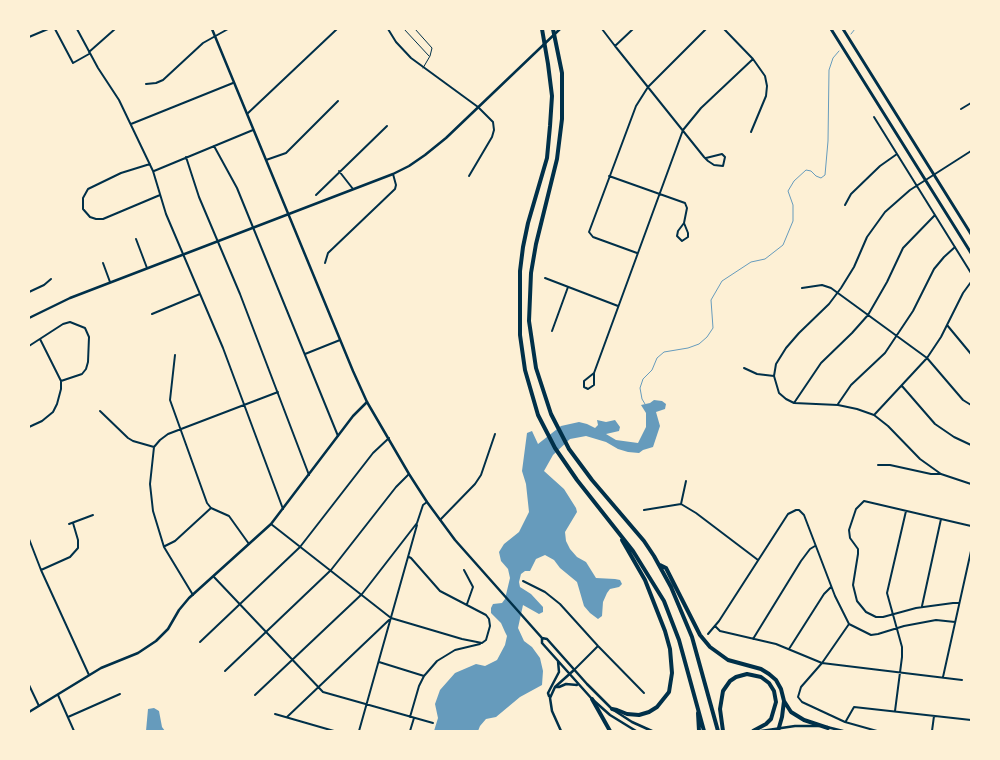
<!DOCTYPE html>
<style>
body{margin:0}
#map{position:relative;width:1000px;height:760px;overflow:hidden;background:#fdf0d5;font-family:"Noto Serif",serif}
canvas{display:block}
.frame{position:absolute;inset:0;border:30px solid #fdf0d5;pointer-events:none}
</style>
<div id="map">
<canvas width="1000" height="760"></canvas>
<div class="frame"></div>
</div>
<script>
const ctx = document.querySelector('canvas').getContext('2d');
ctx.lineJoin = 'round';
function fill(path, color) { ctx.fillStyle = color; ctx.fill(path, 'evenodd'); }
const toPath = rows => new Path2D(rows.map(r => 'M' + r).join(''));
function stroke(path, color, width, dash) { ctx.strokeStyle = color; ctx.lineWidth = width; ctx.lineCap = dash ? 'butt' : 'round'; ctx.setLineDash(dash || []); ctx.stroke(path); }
fill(toPath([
 [654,400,662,401,666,404,665,409,656,412,660,426,653,447,643,450,639,453,628,452,618,449,606,442,586,436,570,439,553,455,544,471,564,489,576,508,577,512,565,532,566,541,570,549,577,557,586,562,596,578,615,579,620,580,622,584,619,587,610,589,607,593,603,602,602,616,598,619,590,613,584,606,577,582,560,568,554,560,545,555,536,559,530,571,525,571,521,574,519,582,520,587,531,594,543,607,543,612,539,614,523,605,518,628,524,641,532,647,540,658,543,671,542,685,520,697,496,717,486,719,480,726,478,731,434,731,438,718,435,704,440,690,455,673,476,664,485,666,497,660,505,645,507,636,505,632,501,623,491,613,491,608,493,604,502,603,505,599,510,578,508,569,501,561,499,552,504,544,519,532,529,512,526,484,522,471,527,433,532,431,538,444,561,426,579,422,587,424,595,428,598,425,597,420,606,422,615,420,620,427,619,431,606,434,616,440,638,443,646,427,646,413,641,405,650,403],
 [154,708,159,711,162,727,165,731,146,731,148,709]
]), '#669bbc');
stroke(toPath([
 [851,34,855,29],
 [645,404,642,399,640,388,643,379,652,370,657,358,664,352,688,348,699,344,707,337,713,328,711,300,722,281,751,262,765,259,783,245,793,221,793,205,788,191,794,181,806,170,811,171,816,176,821,178,825,175,828,141,829,70,833,58,839,51]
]), '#669bbc', 1);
stroke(toPath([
 [404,29,429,56],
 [415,29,432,48,430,56,423,68]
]), '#003049', 1);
stroke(toPath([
 [55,29,73,63,89,54],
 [77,29,98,68,119,100,153,171,166,214,223,348,283,509],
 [388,29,396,42,411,58,478,107,493,122,494,130,492,137,469,176],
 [602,29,615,46,704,157,708,161,714,165,723,166,725,157,722,154,706,158],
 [724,29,753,59,765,76,767,86,766,96,751,132],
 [29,37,48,29],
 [615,46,633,29],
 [89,52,115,29],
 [146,84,156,83,163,80,203,43,228,29],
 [961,109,971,103],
 [247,114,337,29],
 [874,117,971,273],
 [131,124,233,83],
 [214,146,237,188,338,436],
 [971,151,910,190,885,212,867,237,854,267,841,288,829,304,799,333,786,348,776,364,774,376,779,393,786,399,794,403,838,405,857,409,874,415,888,426,920,459,941,474,971,484],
 [186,157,199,197,240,294,309,475],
 [266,160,286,153,338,101],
 [150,164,121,173,88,189,83,198,83,209,90,217,96,219,103,219,160,195],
 [154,171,253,130],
 [339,171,353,189],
 [609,176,685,203,687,208,684,223,678,231,677,236,682,241,688,237,688,233,684,223],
 [316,195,387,126],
 [845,205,851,194,880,166,897,154],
 [136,239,147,268],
 [637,253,593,237,589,232,636,106,648,87,706,29],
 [103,263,110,282],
 [325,263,328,253,395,189,396,185,393,174],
 [545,278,618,306],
 [802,288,822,285,831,288,927,358,963,400,971,405],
 [29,292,44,285,51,279],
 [152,314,200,294],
 [947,325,971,354],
 [552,331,568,287],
 [29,346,63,324,70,322,85,328,89,337,88,362,86,369,82,374,61,381],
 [305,354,340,340],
 [175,355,170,400,207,503,211,508,229,516,249,544],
 [744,368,757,374,774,376],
 [594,373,584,381,584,387,588,389,594,385,594,373,683,130,701,108,753,59],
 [902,386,935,424,954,437,971,445],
 [794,403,821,363,852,333,868,315,887,282,903,248,935,215],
 [838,404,851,385,885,353,913,311,934,269,944,257,955,247],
 [100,411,128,438,133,441,154,447],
 [875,414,927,358,941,337,963,293,971,282],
 [29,427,42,421,53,412,57,404,61,389,61,381,40,339],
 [878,465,890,465,931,474,940,474],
 [681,504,686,481],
 [644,510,681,504,696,513,758,560],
 [440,520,475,484,481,475,495,434],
 [69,524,93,515],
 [271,524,391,618,462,639,482,643],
 [29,539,41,570,89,675],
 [165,546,175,541,211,508],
 [409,557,411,558,440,591,486,615,489,619,490,626,486,640,482,643],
 [41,570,70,557,78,548,78,540,73,523],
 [464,570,473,587,467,604],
 [214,577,323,692,433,723],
 [523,581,545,592,560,604,598,646,644,693],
 [193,595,164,547,153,511,150,484,154,447,160,440,168,434,278,392],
 [959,603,953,603,916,608,883,617,876,617,866,612,857,601,853,585,858,554,858,549,850,538,849,530,856,509,864,501,971,526],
 [922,606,941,519],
 [849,624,822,663,801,687,798,697,802,702,845,722,877,731],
 [715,626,720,631,776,644,822,663,962,680],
 [708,634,719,621,788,514,796,510,799,510,804,515,835,596,849,624,871,635,878,634,904,626,936,620,955,622],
 [753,639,801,561,810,549,815,546],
 [200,642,300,547,373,453,389,438],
 [789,649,824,594,831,587],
 [379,662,424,676],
 [575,669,598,646],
 [225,671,331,570,396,487,409,474],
 [943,677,971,551],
 [29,685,39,706],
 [58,695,74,731],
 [255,695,362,594,417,523,423,505,427,502],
 [895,711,902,657,902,647,887,593,906,511],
 [275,714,334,731],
 [68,717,120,694],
 [287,717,389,620],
 [410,717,419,686,424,676,437,661,455,650,480,644],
 [846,721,854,707,971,720],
 [359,731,417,525],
 [410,731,414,718],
 [932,731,934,716]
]), '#003049', 2);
stroke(toPath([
 [29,712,101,668,138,653,156,641,168,629,179,610,189,598,271,524,353,416,367,402]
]), '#003049', 2.5);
stroke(toPath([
 [212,29,353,371,367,402,409,474,427,502,455,540,542,638,547,639,587,684,612,709,632,722,652,731],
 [29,318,70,298,393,174,409,166,425,155,446,138,560,29],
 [542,638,542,643,592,699,610,715,636,731],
 [555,687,559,687,566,684,577,685],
 [549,696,548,693,559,672,558,661],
 [827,727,843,731],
 [561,731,552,711,550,698,555,687,574,670],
 [761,731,795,726,819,726]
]), '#003049', 2.5);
stroke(toPath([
 [831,29,971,253],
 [843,29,971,234]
]), '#003049', 3);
stroke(toPath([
 [542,29,548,64,552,96,550,126,547,158,528,223,523,247,520,271,520,335,525,370,538,415,555,448,577,480,633,551,664,601,679,640,704,731],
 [553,29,562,73,562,119,557,159,536,244,531,273,529,321,536,368,551,414,569,449,592,480,644,541,654,556,671,587,692,637,718,731],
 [660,565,666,568,700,635,710,647,728,660,761,669,769,674,776,680,781,689,784,701,791,712,804,720,828,728],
 [592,699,610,731],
 [612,709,617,710,627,714,639,715,649,712,657,707,669,692,672,673,670,649,665,631,645,580,622,540],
 [698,713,699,731],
 [723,731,720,709,723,691,730,681,736,677,747,674,761,677,769,683,774,691,776,702,771,719,766,724,753,731],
 [778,731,782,717,784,701]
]), '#003049', 4);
</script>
